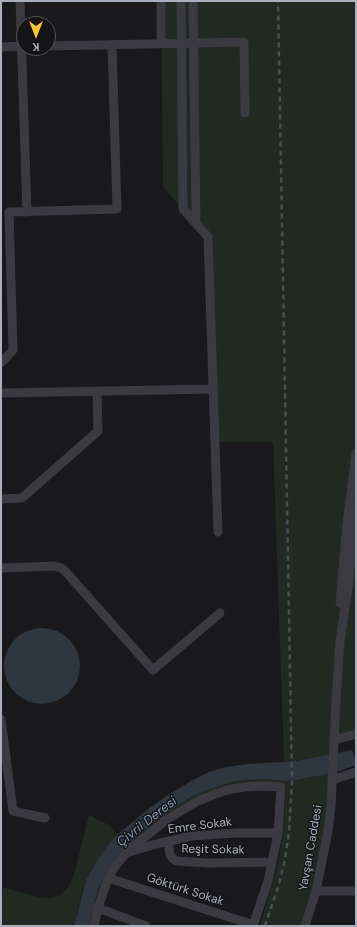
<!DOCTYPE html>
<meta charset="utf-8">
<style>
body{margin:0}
#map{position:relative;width:357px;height:927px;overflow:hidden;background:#19191b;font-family:"DM Sans",sans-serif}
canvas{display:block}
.frame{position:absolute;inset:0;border:2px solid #abafbb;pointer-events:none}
.north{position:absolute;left:16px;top:16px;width:40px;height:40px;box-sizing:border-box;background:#141416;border:1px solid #505258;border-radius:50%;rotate:180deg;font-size:11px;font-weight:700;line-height:16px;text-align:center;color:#abafbb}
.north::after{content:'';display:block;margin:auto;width:14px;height:18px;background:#f4c538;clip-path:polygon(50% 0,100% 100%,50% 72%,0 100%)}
</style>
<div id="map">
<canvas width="357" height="927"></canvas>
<div class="frame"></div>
<div class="north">K</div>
</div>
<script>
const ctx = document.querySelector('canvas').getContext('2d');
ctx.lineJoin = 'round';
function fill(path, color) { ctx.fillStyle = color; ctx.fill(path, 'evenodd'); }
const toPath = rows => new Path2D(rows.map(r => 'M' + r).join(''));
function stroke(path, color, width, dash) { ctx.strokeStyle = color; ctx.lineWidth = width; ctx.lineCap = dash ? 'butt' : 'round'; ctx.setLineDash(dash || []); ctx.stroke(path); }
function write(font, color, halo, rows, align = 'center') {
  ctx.font = font + ' "DM Sans",sans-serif'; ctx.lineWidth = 3; ctx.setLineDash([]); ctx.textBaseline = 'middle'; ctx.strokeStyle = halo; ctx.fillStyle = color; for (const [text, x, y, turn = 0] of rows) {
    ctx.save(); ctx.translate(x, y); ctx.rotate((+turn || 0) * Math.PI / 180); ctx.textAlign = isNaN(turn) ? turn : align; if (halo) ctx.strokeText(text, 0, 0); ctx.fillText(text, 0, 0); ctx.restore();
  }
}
fill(toPath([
 [161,1,356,1,356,734,334,740,333,754,296,761,284,761,273,442,215,442,208,237,163,187],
 [333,773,331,806,305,926,263,926,260,925,273,882,278,863,283,833,286,788,262,786,244,787,181,810,116,865,94,926,89,926,98,889,109,868,118,855,129,844,155,822,187,799,201,792,231,782,244,780,264,779,285,781,296,780],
 [89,815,109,825,117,835,108,845,92,869,86,880,82,892,74,926,1,926,1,887,38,897,51,898,60,895,68,888,74,875]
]), '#212922');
fill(toPath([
 '4 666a38 38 0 1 1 76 0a38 38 0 1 1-76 0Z',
 [352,750,356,761,356,765,333,773,296,780,285,781,264,779,244,780,231,782,201,792,187,799,155,822,129,844,118,855,109,868,98,889,89,926,74,926,86,880,98,859,108,845,117,835,147,810,168,795,191,781,209,772,226,767,248,764,296,761]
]), '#2e3640');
stroke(toPath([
 [20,1,27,212],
 [161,1,161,43],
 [181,1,183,209,208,237,218,532],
 [193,1,196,223],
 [48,46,244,42,245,113],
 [1,47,24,46],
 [1,363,13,350,9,212,117,209,112,44],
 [1,393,213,389],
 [1,499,22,498,98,431,97,392],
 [1,568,55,566,61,568,65,571,153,670,220,613],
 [340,603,347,524,356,453],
 [1,719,13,811,45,818],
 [334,740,356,734],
 [332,780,356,772],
 [168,841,170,854,172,858,176,861,208,863,272,862],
 [129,852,156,844,192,836,235,833,278,833],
 [108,878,254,925],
 [316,891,356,891],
 [98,908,146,926],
 [94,926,98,908,108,878,116,865,128,851,166,820,198,801,213,795,227,790,244,787,262,786,281,787,278,833,272,862,268,881,253,926],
 [305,926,316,891,328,831,331,806,336,701,340,641,349,581,356,506]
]), '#3a3a40', 9);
stroke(toPath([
 [265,926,279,884,284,864,289,833,292,782,278,1]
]), '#4d4e55', 2.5, [5, 4]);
write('12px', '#abafbb', '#141416', [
 ["Emre Sokak",200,826,-7],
 ["Yavşan Caddesi",311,848,-80],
 ["Reşit Sokak",213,850,1],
 ["Göktürk Sokak",185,890,18]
]);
write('italic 13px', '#8299b6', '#141416', [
 ["Çivril Deresi",147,822,-38]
]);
</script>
